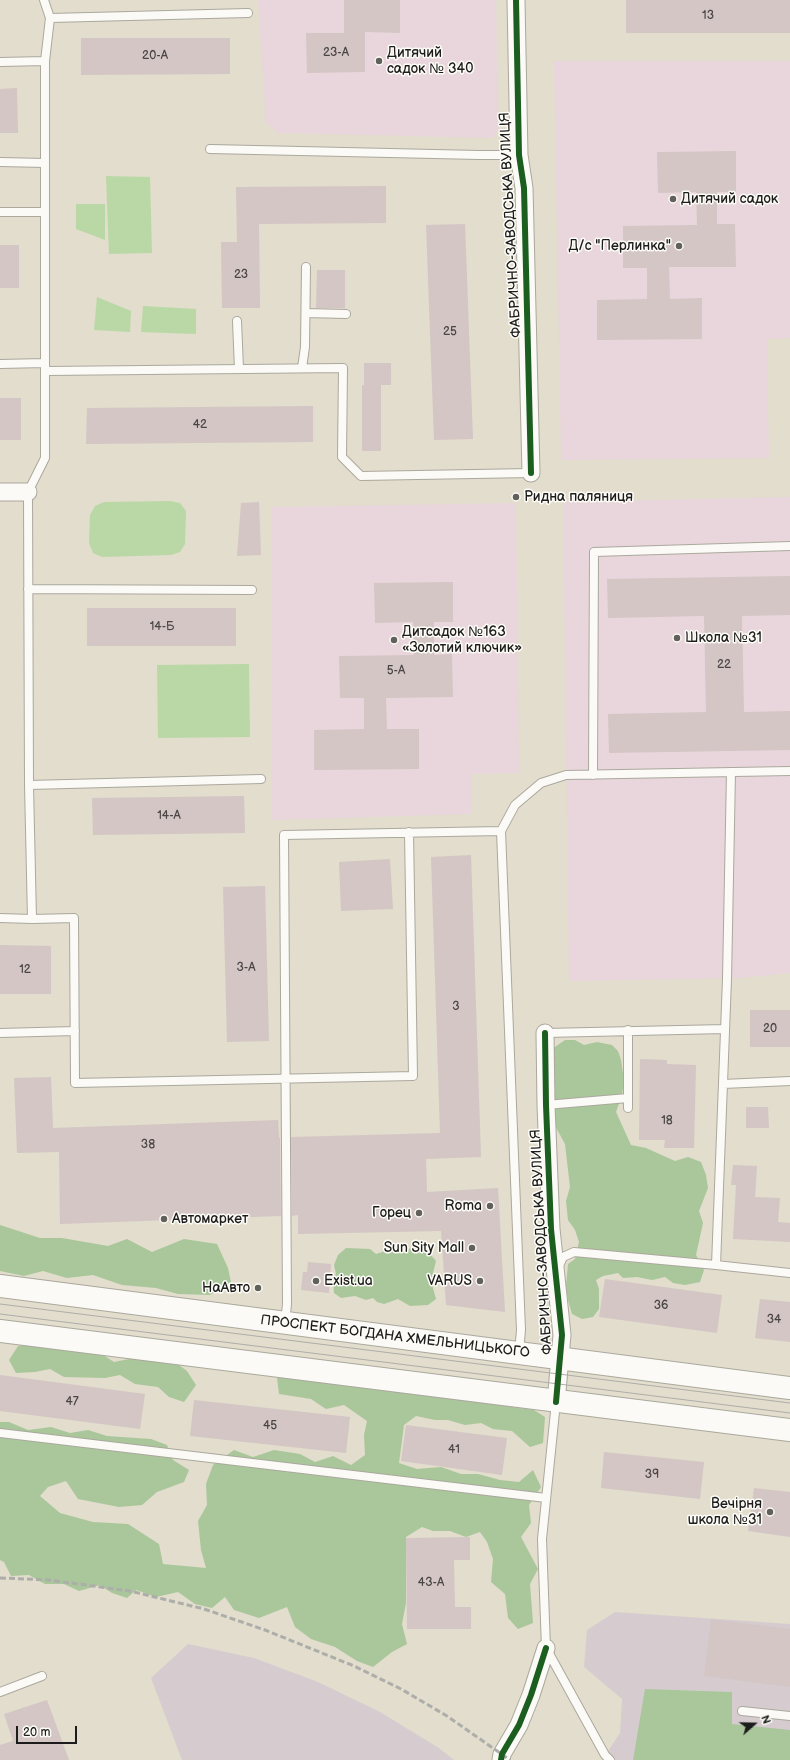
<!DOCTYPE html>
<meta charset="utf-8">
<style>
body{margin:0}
#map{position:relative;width:790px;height:1760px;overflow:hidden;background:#e2ddcc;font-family:"Balsamiq Sans",sans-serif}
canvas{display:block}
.north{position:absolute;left:734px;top:1704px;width:40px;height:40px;-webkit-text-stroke:3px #fdfcf7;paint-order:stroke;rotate:70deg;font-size:11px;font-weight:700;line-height:16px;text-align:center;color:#1c1c1c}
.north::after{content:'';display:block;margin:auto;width:14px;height:18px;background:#1c1c1c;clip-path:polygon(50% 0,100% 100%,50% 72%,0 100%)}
.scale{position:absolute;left:16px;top:1726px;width:61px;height:18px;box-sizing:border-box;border:2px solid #1c1c1c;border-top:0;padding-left:5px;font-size:12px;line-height:14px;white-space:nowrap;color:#1c1c1c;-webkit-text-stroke:3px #fdfcf7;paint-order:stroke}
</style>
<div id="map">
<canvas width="790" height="1760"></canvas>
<div class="north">N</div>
<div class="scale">20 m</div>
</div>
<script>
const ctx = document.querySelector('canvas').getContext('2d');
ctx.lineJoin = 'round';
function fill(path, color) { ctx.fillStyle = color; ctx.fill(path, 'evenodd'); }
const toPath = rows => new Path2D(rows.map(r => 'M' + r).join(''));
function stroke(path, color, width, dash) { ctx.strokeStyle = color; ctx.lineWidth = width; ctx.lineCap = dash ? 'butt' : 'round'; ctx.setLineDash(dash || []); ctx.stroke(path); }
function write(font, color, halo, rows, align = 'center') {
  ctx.font = font + ' "Balsamiq Sans",sans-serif'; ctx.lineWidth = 3; ctx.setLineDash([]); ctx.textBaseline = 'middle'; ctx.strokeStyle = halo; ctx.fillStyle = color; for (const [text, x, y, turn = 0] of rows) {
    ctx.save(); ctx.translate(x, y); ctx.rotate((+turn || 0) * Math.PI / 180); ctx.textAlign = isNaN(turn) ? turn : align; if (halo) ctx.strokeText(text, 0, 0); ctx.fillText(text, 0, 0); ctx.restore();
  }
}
fill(toPath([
 [258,0,496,0,498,130,492,138,277,133,266,122],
 [554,61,790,61,790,338,767,339,769,458,561,460],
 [790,497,790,973,741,978,569,981,563,502],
 [516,503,519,773,472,774,471,814,271,820,271,507]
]), '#e8d6dc');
fill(toPath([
 [615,1612,790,1624,790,1760,602,1760,620,1733,622,1699,584,1667,587,1630],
 [188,1644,254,1658,318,1682,380,1712,439,1748,454,1760,182,1760,151,1678]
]), '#d6ccd0');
fill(toPath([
 [106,176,150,177,152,253,109,254],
 [76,204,105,204,105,240,76,229],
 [97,297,131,311,130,332,94,330],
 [143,306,196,309,196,334,141,332],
 [170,501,180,503,186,511,185,544,180,552,171,555,102,557,93,553,89,543,90,515,95,506,104,502],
 [249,664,250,737,158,738,157,665]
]), '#bad8a6');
fill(toPath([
 [565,1040,575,1040,584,1045,597,1042,612,1045,618,1051,621,1060,624,1080,622,1095,616,1112,631,1145,646,1148,675,1161,688,1157,701,1162,706,1175,708,1188,699,1211,703,1223,696,1255,704,1270,700,1282,685,1285,673,1283,665,1277,652,1280,637,1277,623,1278,618,1273,603,1276,596,1280,599,1289,599,1309,593,1317,582,1319,572,1314,568,1300,566,1286,568,1264,575,1259,579,1242,575,1230,568,1220,566,1201,570,1187,565,1144,553,1122,552,1087,555,1077,550,1064,552,1049],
 [0,1225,40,1238,62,1238,108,1246,127,1239,152,1252,184,1239,217,1244,228,1268,231,1282,210,1295,178,1294,156,1288,122,1285,93,1275,67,1278,43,1271,24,1276,0,1271],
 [424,1247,436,1261,431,1281,436,1299,428,1305,410,1306,398,1299,384,1304,377,1302,373,1298,366,1300,355,1296,341,1298,334,1293,333,1279,336,1274,334,1265,338,1255,346,1248,370,1249,376,1254,395,1248,404,1253,410,1248],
 [33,1343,100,1353,114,1362,134,1358,171,1359,187,1371,196,1385,184,1402,169,1397,158,1387,135,1384,120,1375,105,1378,64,1377,50,1369,35,1372,16,1373,9,1360,18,1346],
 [298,1376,346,1381,365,1388,389,1387,482,1400,505,1406,534,1410,545,1417,543,1443,530,1447,512,1431,493,1429,481,1423,465,1425,448,1420,435,1420,416,1416,404,1425,399,1463,417,1469,441,1467,461,1474,478,1474,500,1480,519,1482,533,1470,541,1487,529,1505,531,1523,521,1537,538,1569,530,1584,533,1623,518,1629,508,1618,505,1594,491,1582,493,1559,487,1542,480,1532,466,1537,450,1531,433,1531,422,1527,406,1537,406,1603,402,1624,407,1644,392,1652,373,1667,357,1661,335,1647,311,1639,295,1627,287,1607,259,1618,234,1610,225,1597,212,1608,195,1604,178,1592,156,1597,136,1590,127,1598,112,1593,100,1585,79,1591,64,1584,45,1584,29,1575,11,1576,4,1562,0,1560,0,1422,9,1422,28,1430,51,1427,70,1433,88,1430,107,1436,151,1439,167,1445,173,1460,189,1470,184,1482,157,1492,142,1505,119,1507,78,1499,66,1481,48,1487,40,1496,60,1513,93,1522,128,1524,159,1544,163,1564,206,1568,201,1550,198,1521,207,1505,206,1484,213,1465,234,1450,253,1457,274,1450,300,1454,315,1462,333,1456,351,1465,365,1455,364,1435,367,1421,354,1412,344,1405,326,1409,311,1399,279,1394,277,1378],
 [645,1689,732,1692,732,1724,790,1730,790,1760,633,1760]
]), '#a9c79b');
fill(toPath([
 [344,0,400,0,400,33,365,32,365,72,307,73,306,33,344,33],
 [626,0,790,0,790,33,626,33],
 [81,38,230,38,230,74,81,75],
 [17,88,18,133,0,133,0,89],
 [736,151,736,192,717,192,717,224,735,224,736,267,669,267,670,299,702,298,702,339,597,340,597,300,647,299,647,268,623,268,623,226,697,225,696,192,658,193,657,152],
 [386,186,386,223,259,224,260,308,222,308,221,242,237,242,236,187],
 [465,224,473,439,434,440,426,225],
 [0,245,19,245,19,288,0,288],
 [317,270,345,270,345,308,316,308],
 [364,363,391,363,391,385,381,385,381,451,362,451,362,385,364,385],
 [0,398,21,398,21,440,0,440],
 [313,406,313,442,86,444,87,408],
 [259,502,261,555,237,556,241,503],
 [790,576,790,615,742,616,744,712,790,711,790,750,609,753,608,714,706,712,704,616,608,618,607,579],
 [453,582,453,622,434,622,434,655,452,654,453,697,386,698,387,729,419,729,419,769,314,770,314,730,364,729,364,698,340,698,339,656,414,655,413,622,375,623,374,583],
 [87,608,236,608,236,646,87,646],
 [244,796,245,833,93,835,92,798],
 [471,855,481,1157,426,1159,427,1192,498,1188,505,1312,446,1305,441,1231,298,1234,298,1215,292,1216,291,1137,440,1133,431,857],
 [390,859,393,909,341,911,339,862],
 [265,886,269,1041,227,1042,223,887],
 [0,945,51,946,51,994,0,994],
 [750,1010,790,1010,790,1047,750,1047],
 [640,1059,667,1060,667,1064,696,1065,694,1148,664,1148,665,1140,639,1140],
 [51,1077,53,1128,278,1120,279,1138,280,1137,281,1216,60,1224,59,1152,17,1153,14,1078],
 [746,1107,768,1107,769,1128,746,1128],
 [733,1165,757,1166,755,1197,780,1198,778,1222,790,1223,790,1242,733,1239,736,1185,731,1185],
 [308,1262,331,1264,329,1293,301,1290,303,1272,307,1272],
 [605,1279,722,1295,717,1333,599,1317],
 [760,1299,790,1302,790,1342,755,1338],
 [0,1375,145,1394,140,1429,0,1411],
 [194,1400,350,1417,346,1453,190,1436],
 [406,1425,507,1438,502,1475,401,1461],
 [604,1452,704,1462,700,1499,601,1488],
 [754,1488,790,1492,790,1537,748,1531],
 [470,1537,470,1560,454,1560,455,1607,471,1607,471,1629,407,1629,406,1538],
 [711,1619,790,1629,790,1687,704,1676],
 [47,1700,69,1760,0,1760,0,1745,13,1741,4,1714]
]), '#d3c6c4');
const lane = toPath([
 [44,0,50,18,45,61,45,458,28,492,29,785,32,919,74,918,75,1083,413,1076,409,832],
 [50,18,248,13],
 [0,62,45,61],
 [210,149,479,155,519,155],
 [0,162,45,163],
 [0,212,44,212],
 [306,313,346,314],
 [237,321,239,369],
 [0,364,45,363],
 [302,368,305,347,306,267],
 [46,371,343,368,342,457,361,476,531,473],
 [28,589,252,590],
 [593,775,594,552,790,546],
 [29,785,261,779],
 [0,918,32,919],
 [0,1033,75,1031],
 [545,1033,725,1029],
 [723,1084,790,1081],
 [546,1105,628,1098],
 [628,1108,628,1030],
 [716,1265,727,979,731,772],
 [558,1268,563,1257,574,1252,716,1265,790,1273],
 [285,1323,287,1304,284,835,501,831],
 [519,1352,521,1330,501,831,515,805,541,783,566,775,790,771],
 [556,1402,542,1539,546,1648,605,1755,610,1760],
 [0,1433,546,1498],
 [0,1692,42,1676],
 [742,1711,790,1716]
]);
const street = toPath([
 [516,0,519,155,524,188,531,473],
 [0,492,28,492],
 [545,1033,546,1105,551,1229,562,1335,556,1402],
 [501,1760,502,1754,519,1725,531,1695,546,1648]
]);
const secondary = toPath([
 [0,1286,790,1388],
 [0,1331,790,1430]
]);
stroke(lane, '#aba89d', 10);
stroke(street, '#aba89d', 19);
stroke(secondary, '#aba89d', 24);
stroke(lane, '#fbfaf7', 8);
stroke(street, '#fbfaf7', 17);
stroke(secondary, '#fbfaf7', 22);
stroke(toPath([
 [0,1304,790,1403],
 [0,1314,790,1413]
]), '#adadaa', 1);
stroke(toPath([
 [0,1578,49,1580,130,1591,204,1609,265,1630,354,1666,401,1689,447,1716,510,1760]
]), '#adadaa', 3, [6, 3]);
stroke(toPath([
 [516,0,519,155,524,188,531,473],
 [545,1033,546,1105,551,1229,562,1335,556,1402],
 [501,1760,502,1754,519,1725,531,1695,546,1648]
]), '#1b5e20', 6);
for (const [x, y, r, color] of [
 [379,61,4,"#61605a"],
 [673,199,4,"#61605a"],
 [679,246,4,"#61605a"],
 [516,497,4,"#61605a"],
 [677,638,4,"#61605a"],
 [394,640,4,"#61605a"],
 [490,1206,4,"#61605a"],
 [419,1213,4,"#61605a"],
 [164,1219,4,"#61605a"],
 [472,1248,4,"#61605a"],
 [316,1281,4,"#61605a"],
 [480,1281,4,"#61605a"],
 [258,1288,4,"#61605a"],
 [770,1512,4,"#61605a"]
]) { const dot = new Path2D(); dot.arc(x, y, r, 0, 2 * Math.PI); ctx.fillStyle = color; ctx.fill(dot); stroke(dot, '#fdfcf7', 1.5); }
write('12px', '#4a4646', null, [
 ["13",708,16],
 ["23-А",336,53],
 ["20-А",155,56],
 ["23",241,275],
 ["25",450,332],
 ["42",200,425],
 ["14-Б",162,627],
 ["22",724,665],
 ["5-А",396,671],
 ["14-А",169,816],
 ["3-А",246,968],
 ["12",25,970],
 ["3",456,1007],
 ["20",770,1029],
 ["18",667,1121],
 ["38",148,1145],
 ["36",661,1306],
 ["34",774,1320],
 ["47",72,1402],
 ["45",270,1426],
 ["41",454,1450],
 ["39",652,1475],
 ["43-А",431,1583]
]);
write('14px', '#1c1c1c', '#fdfcf7', [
 ["Дитячий",387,53],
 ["садок № 340",387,69],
 ["Дитячий садок",681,199],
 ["Д/с \"Перлинка\"",671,246,"right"],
 ["Ридна паляниця",524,497],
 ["Дитсадок №163",402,632],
 ["«Золотий ключик»",402,648],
 ["Школа №31",685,638],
 ["Roma",482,1206,"right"],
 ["Горец",411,1213,"right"],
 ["Автомаркет",172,1219],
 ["Sun Sity Mall",464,1248,"right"],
 ["Exist.ua",324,1281],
 ["VARUS",472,1281,"right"],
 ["НаАвто",250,1288,"right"],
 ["Вечірня",762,1504,"right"],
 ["школа №31",762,1520,"right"]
], 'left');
write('14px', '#1c1c1c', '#fdfcf7', [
 ["ФАБРИЧНО-ЗАВОДСЬКА ВУЛИЦЯ",511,225,-93],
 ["ФАБРИЧНО-ЗАВОДСЬКА ВУЛИЦЯ",542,1242,-93],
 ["ПРОСПЕКТ БОГДАНА ХМЕЛЬНИЦЬКОГО",395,1337,7]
]);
</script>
